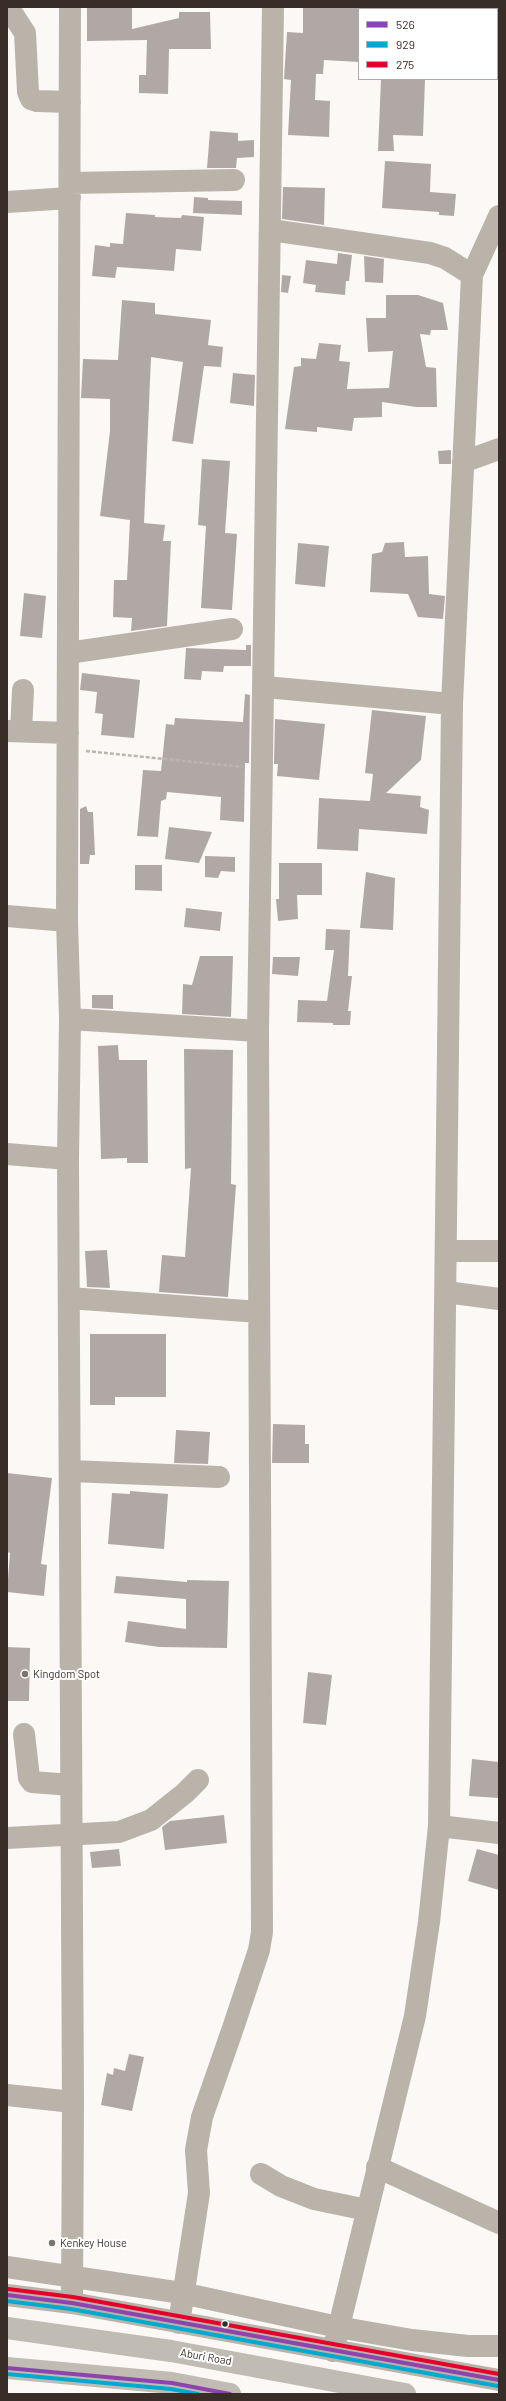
<!DOCTYPE html>
<style>
body{margin:0}
#map{position:relative;width:506px;height:2401px;overflow:hidden;background:#fcf8f6;font-family:Barlow,sans-serif}
canvas{display:block}
.frame{position:absolute;inset:0;border:8px solid #392d27;pointer-events:none}
.legend{position:absolute;left:358px;top:8px;width:140px;height:72px;box-sizing:border-box;background:#fff;border:1px solid #b0aba9;margin:0;padding:5px 7px;list-style:none;font-size:12px;color:#392d27}
.legend li{display:flex;align-items:center;gap:8px;height:20px}
.legend b{width:20px;border:1px solid #b0aba9}
</style>
<div id="map">
<canvas width="506" height="2401"></canvas>
<div class="frame"></div>
<ul class="legend">
<li><b style="height:5px;background:#8e44ad"></b>526</li>
<li><b style="height:5px;background:#00a9ce"></b>929</li>
<li><b style="height:5px;background:#e4002b"></b>275</li>
</ul>
</div>
<script>
const ctx = document.querySelector('canvas').getContext('2d');
ctx.lineJoin = 'round';
function fill(path, color) { ctx.fillStyle = color; ctx.fill(path, 'evenodd'); }
const toPath = rows => new Path2D(rows.map(r => 'M' + r).join(''));
function stroke(path, color, width, dash) { ctx.strokeStyle = color; ctx.lineWidth = width; ctx.lineCap = dash ? 'butt' : 'round'; ctx.setLineDash(dash || []); ctx.stroke(path); }
function write(font, color, halo, rows, align = 'center') {
  ctx.font = font + ' Barlow,sans-serif'; ctx.lineWidth = 4; ctx.setLineDash([]); ctx.textBaseline = 'middle'; ctx.strokeStyle = halo; ctx.fillStyle = color; for (const [text, x, y, turn = 0] of rows) {
    ctx.save(); ctx.translate(x, y); ctx.rotate((+turn || 0) * Math.PI / 180); ctx.textAlign = isNaN(turn) ? turn : align; if (halo) ctx.strokeText(text, 0, 0); ctx.fillText(text, 0, 0); ctx.restore();
  }
}
fill(toPath([
 [87,7,132,7,132,29,179,18,179,12,210,12,211,49,169,49,168,94,139,93,139,75,146,75,147,40,87,41],
 [303,7,359,7,359,62,324,60,323,74,316,74,315,100,330,101,329,137,288,135,291,80,284,79,287,32,303,33],
 [381,79,425,79,423,136,393,135,394,151,378,151],
 [210,131,238,133,238,141,254,140,254,157,237,158,236,168,207,168],
 [385,161,431,164,430,192,456,194,454,216,439,215,439,212,382,208],
 [283,187,325,188,324,225,282,219],
 [194,197,208,198,208,200,242,201,242,215,193,213],
 [126,213,155,215,155,217,181,218,182,215,204,217,201,251,176,249,174,271,117,267,115,278,92,276,95,245,110,247,110,243,123,244],
 [338,253,352,255,349,281,346,281,345,295,315,292,316,285,303,283,306,260,337,264],
 [364,256,384,259,383,283,365,282],
 [282,275,291,276,288,293,281,292],
 [386,295,418,295,443,303,448,330,431,330,430,335,420,334,426,367,436,368,437,407,416,407,382,402,382,417,354,418,352,431,317,427,317,432,285,429,294,367,301,366,301,358,316,359,319,343,341,345,339,361,350,362,347,389,389,388,393,351,368,352,366,318,386,318],
 [122,300,155,303,155,314,211,320,208,345,223,347,221,367,204,366,193,444,172,441,183,362,151,357,144,523,165,525,163,541,171,541,167,626,131,631,132,618,113,617,114,580,127,580,130,520,100,516,110,431,110,399,81,398,83,359,118,360],
 [233,373,255,375,254,406,230,403],
 [451,450,451,464,439,464,438,451],
 [202,459,230,461,225,533,237,534,232,610,201,608,206,526,198,525],
 [404,542,405,557,428,556,429,594,445,596,443,619,418,617,408,594,370,592,372,554,382,552,385,543],
 [298,543,329,546,325,587,295,584],
 [24,593,46,596,42,638,20,636],
 [246,645,251,645,251,666,224,666,223,672,202,671,201,680,184,679,186,648,246,650],
 [82,673,140,680,134,738,101,735,103,714,95,713,97,692,80,690],
 [245,694,250,695,249,763,245,763,244,822,220,820,221,797,167,792,166,799,161,801,158,837,137,836,143,770,161,771,166,724,174,725,175,718,243,722],
 [372,710,426,716,421,760,386,793,421,796,420,807,429,810,427,834,359,829,358,851,317,849,319,798,370,801,373,774,365,773],
 [275,719,325,724,319,780,277,776,278,764,274,764],
 [86,806,88,812,93,812,95,855,90,855,89,864,80,864,80,809],
 [169,827,212,832,199,863,165,859],
 [205,856,235,857,235,872,221,871,218,878,205,877],
 [279,863,322,863,322,895,297,895,298,919,278,921,276,899,279,899],
 [135,865,162,865,162,891,135,890],
 [366,872,395,878,393,930,360,928],
 [186,908,222,912,220,931,184,927],
 [326,929,350,930,348,976,352,976,348,1011,351,1011,350,1025,333,1025,333,1023,297,1022,298,1000,327,1001,334,950,325,950],
 [200,956,233,956,231,1017,182,1014,183,984,192,985],
 [273,957,300,957,298,976,272,974],
 [92,995,113,995,113,1009,92,1008],
 [118,1045,119,1060,147,1060,148,1163,127,1163,127,1158,101,1159,98,1046],
 [184,1049,233,1050,231,1184,236,1185,228,1297,159,1292,162,1255,185,1257,191,1168,185,1169],
 [107,1250,110,1288,87,1287,85,1251],
 [90,1334,166,1334,166,1397,115,1397,115,1405,90,1405],
 [273,1424,305,1425,305,1444,309,1444,309,1463,272,1463],
 [176,1430,210,1432,208,1464,174,1463],
 [7,1473,52,1478,41,1564,47,1565,44,1596,7,1592,10,1553,7,1552],
 [130,1491,168,1494,164,1549,108,1544,112,1493,130,1494],
 [116,1576,187,1582,187,1580,229,1581,227,1648,159,1647,125,1642,128,1621,186,1629,186,1599,114,1593],
 [7,1647,30,1648,29,1701,7,1701],
 [308,1672,332,1675,326,1725,303,1723],
 [472,1759,499,1762,499,1798,469,1796],
 [224,1815,227,1843,165,1850,162,1827,170,1821],
 [119,1849,121,1866,92,1868,90,1852],
 [477,1849,499,1855,499,1890,468,1881],
 [129,2054,144,2057,132,2111,101,2105,107,2073,113,2075,114,2068,125,2071]
]), '#b0a8a5');
stroke(toPath([
 [86,751,243,767]
]), '#bbb5af', 2.5, [4, 2]);
stroke(toPath([
 [8,7,25,33,28,92,31,99,37,101,70,102],
 [70,7,67,921,70,1019,68,1159,73,2102,72,2303],
 [70,183,234,180],
 [7,202,70,198],
 [271,230,430,253,445,258,472,275],
 [463,462,499,449],
 [68,653,232,629],
 [265,687,452,704],
 [7,731,68,733],
 [21,731,23,690],
 [7,916,67,921],
 [70,1019,258,1031],
 [7,1154,68,1159],
 [446,1251,499,1251],
 [446,1292,499,1299],
 [69,1298,259,1312],
 [70,1471,219,1477],
 [24,1734,29,1778,32,1782,71,1785],
 [439,1826,499,1833],
 [7,1838,119,1832,151,1820,185,1793,198,1780],
 [7,2095,73,2102],
 [377,2167,499,2223],
 [261,2174,281,2186,314,2199,367,2210],
 [7,2267,182,2293,338,2327,412,2340,468,2346,499,2346],
 [7,2295,72,2303,499,2380],
 [179,2323,199,2193,196,2150,202,2117,233,2028,259,1950,262,1932,258,1031,273,7],
 [333,2351,415,2016,429,1922,439,1826,452,704,472,275,499,216]
]), '#b9b3aa', 22);
stroke(toPath([
 [7,2328,171,2351,405,2394],
 [7,2368,172,2383,230,2394]
]), '#c0bcb4', 22);
stroke(toPath([
 [7,2295,72,2303,499,2380],
 [7,2368,172,2383,230,2394]
]), '#8e44ad', 4);
stroke(toPath([
 [7,2301,71,2309,498,2386],
 [7,2374,171,2389,198,2394]
]), '#00a9ce', 4);
stroke(toPath([
 [8,2289,73,2297,499,2374]
]), '#e4002b', 4);
for (const [x, y, r, color] of [
 [25,1674,4,"#7d746f"],
 [52,2243,4,"#7d746f"],
 [225,2324,3.5,"#392d27"]
]) { const dot = new Path2D(); dot.arc(x, y, r, 0, 2 * Math.PI); ctx.fillStyle = color; ctx.fill(dot); stroke(dot, '#fff', 1.5); }
write('11px', '#392d27', '#fff', [
 ["Kingdom Spot",33,1674],
 ["Kenkey House",60,2243]
], 'left');
write('11px', '#392d27', '#fff', [
 ["Aburi Road",206,2357,10]
]);
</script>
